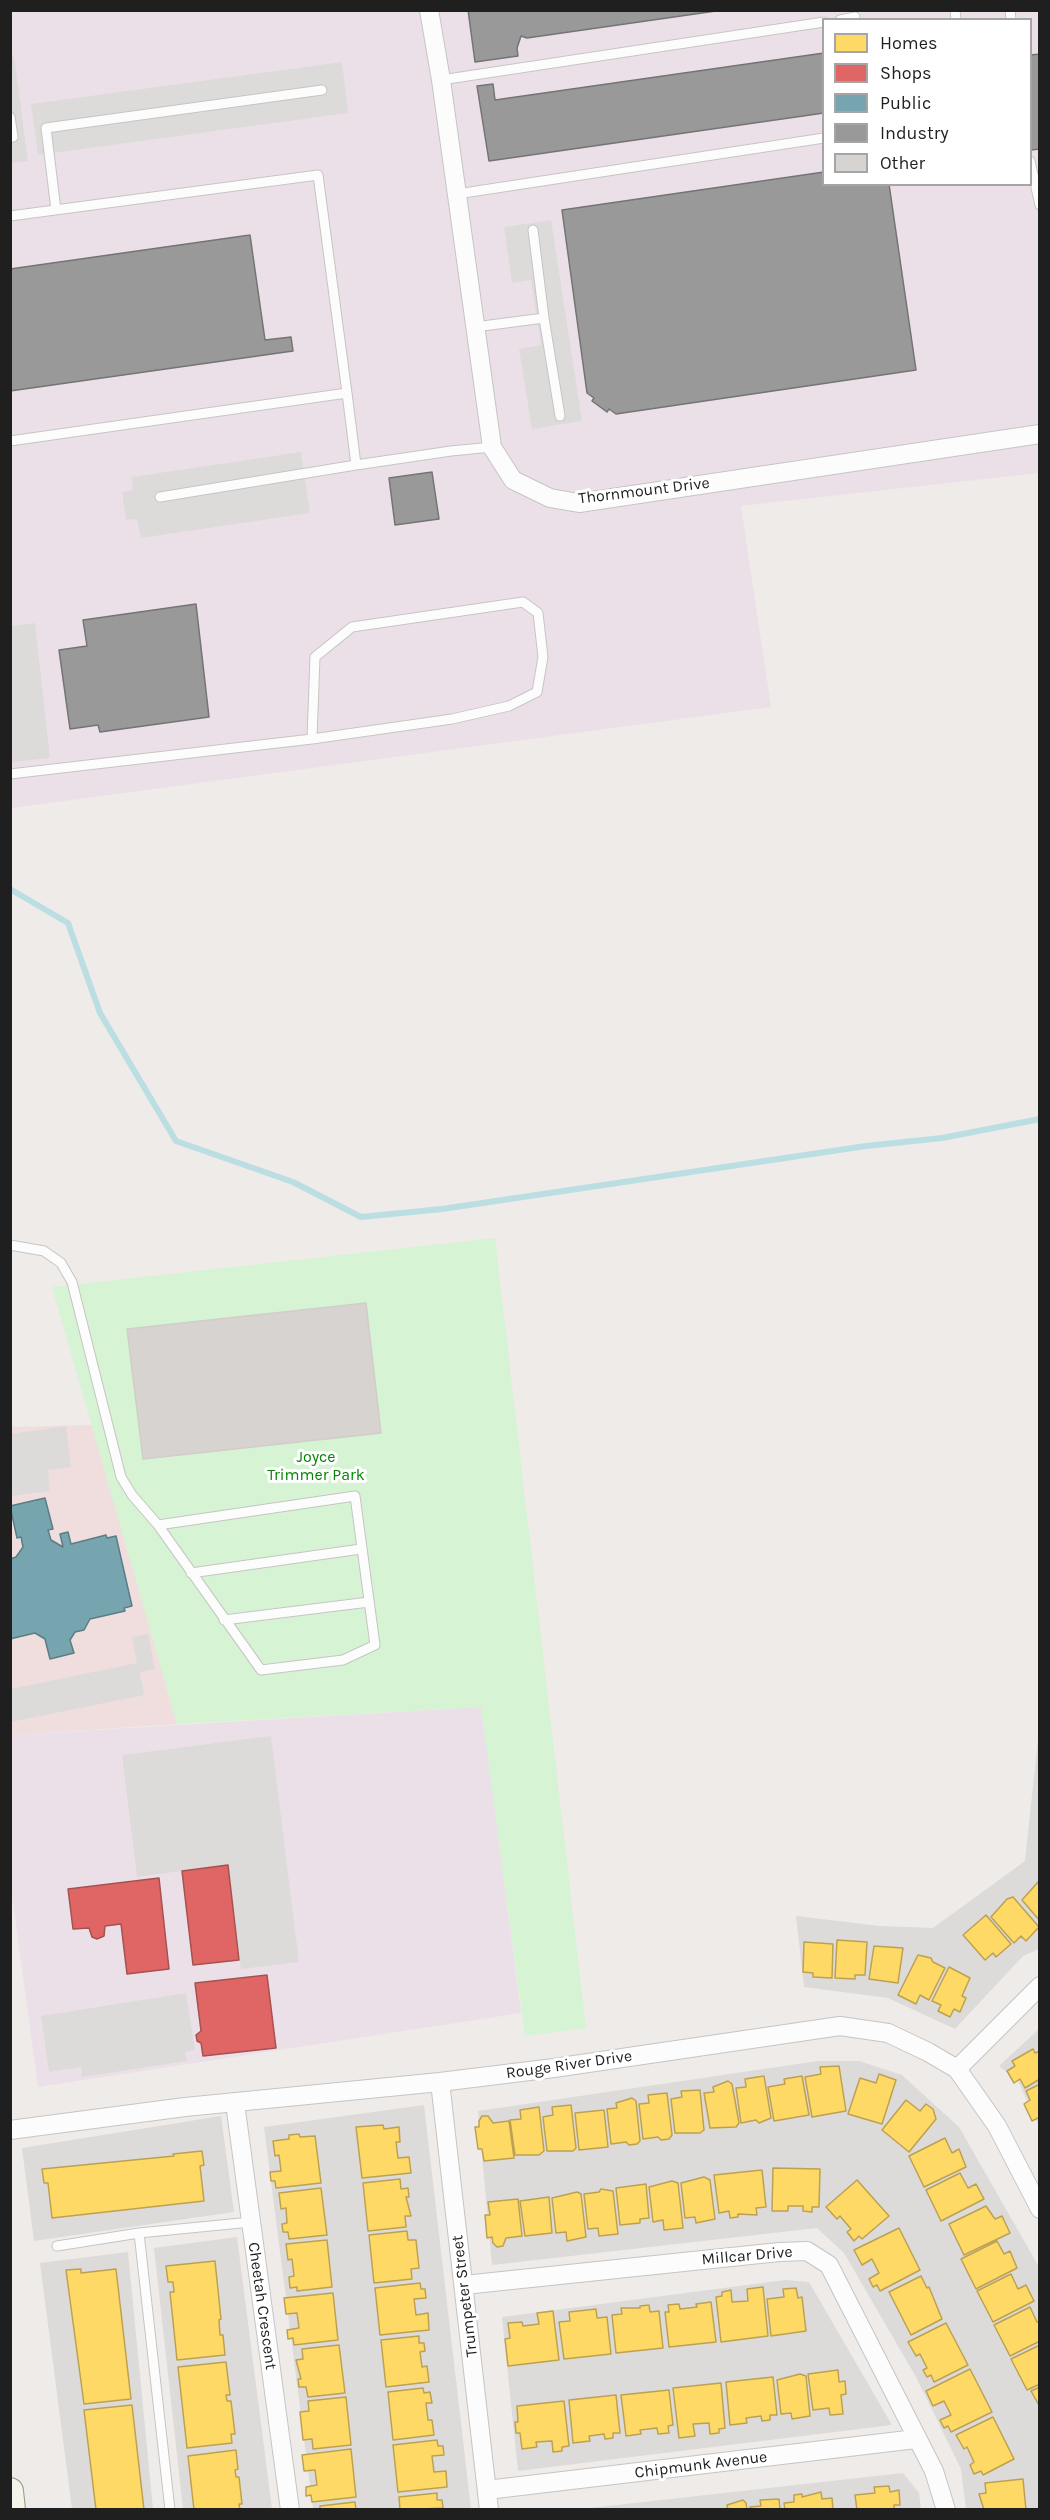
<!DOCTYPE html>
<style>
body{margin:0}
#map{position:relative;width:1050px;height:2520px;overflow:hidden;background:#eeebe8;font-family:Karla,sans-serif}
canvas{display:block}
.frame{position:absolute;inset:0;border:12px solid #1f1f1f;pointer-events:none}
.legend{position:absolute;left:822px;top:18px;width:210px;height:168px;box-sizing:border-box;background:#fff;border:2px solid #a5a5a5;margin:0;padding:8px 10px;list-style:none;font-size:18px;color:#1f1f1f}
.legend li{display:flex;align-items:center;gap:12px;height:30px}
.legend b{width:30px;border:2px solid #a5a5a5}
</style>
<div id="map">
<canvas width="1050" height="2520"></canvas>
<div class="frame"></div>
<ul class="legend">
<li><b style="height:16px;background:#ffd966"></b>Homes</li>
<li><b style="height:16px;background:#e06666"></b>Shops</li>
<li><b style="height:16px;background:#76a5af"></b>Public</li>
<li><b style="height:16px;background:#999"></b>Industry</li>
<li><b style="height:16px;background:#d6d3d1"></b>Other</li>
</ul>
</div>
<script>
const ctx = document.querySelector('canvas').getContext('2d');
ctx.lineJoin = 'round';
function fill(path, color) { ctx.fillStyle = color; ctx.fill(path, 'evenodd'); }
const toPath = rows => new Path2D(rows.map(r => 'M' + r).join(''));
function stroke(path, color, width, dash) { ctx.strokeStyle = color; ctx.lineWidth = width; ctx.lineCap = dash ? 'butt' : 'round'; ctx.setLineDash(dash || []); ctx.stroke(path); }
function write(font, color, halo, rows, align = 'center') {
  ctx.font = font + ' Karla,sans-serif'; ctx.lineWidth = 6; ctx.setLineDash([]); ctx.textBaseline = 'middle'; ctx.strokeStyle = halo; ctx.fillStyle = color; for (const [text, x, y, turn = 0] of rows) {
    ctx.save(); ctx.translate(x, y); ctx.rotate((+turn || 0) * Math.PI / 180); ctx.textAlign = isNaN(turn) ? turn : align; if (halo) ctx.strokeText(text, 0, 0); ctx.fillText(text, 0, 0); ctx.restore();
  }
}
fill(toPath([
 [1039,1730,1039,1949,1023,1956,955,2029,888,1998,804,1987,796,1916,880,1926,933,1928,1025,1861],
 [1039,2029,1039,2126,1018,2081,999,2066],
 [818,2061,859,2061,902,2075,959,2127,1039,2267,1039,2509,966,2509,961,2469,916,2377,844,2253,817,2228,492,2265,478,2111],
 [424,2105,471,2509,313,2509,264,2127],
 [221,2116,234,2212,34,2241,22,2148],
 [237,2237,272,2509,183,2509,154,2248],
 [128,2252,153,2509,72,2509,40,2263],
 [785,2280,809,2282,892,2425,518,2471,502,2317],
 [903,2473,919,2493,921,2509,572,2510]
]), '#dddbd9');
fill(toPath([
 [92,1425,177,1724,11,1735,11,1427]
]), '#f0dede');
fill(toPath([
 [10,11,1039,11,1039,473,741,506,771,707,11,808],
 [824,20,1030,20,1030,184,824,184],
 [482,1707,521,2013,38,2087,11,1888,10,1735]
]), '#ece0e8');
fill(toPath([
 [495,1238,586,2028,525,2036,481,1707,177,1724,52,1287]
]), '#d6f4d3');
fill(toPath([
 [14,56,28,161,11,163,10,57],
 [342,62,348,113,38,155,31,104],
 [551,220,582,421,532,429,519,349,541,345,531,280,512,283,504,227],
 [301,452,310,513,141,538,137,519,126,520,122,492,133,490,132,477],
 [35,623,50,758,11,762,11,626],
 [66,1426,71,1467,48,1470,50,1491,11,1496,11,1434],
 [148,1634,155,1669,140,1672,144,1695,11,1722,11,1689,137,1663,132,1637],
 [271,1736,299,1962,241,1969,227,1865,137,1877,122,1755],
 [186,1993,195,2050,185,2052,187,2061,82,2077,81,2067,49,2072,41,2016]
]), '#dcdbd9');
const homes = toPath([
 [1039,1881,1040,1881,1040,1921,1022,1900,1039,1881],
 [1013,1897,1039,1927,1026,1941,1021,1936,1014,1943,991,1917,1007,1899,1013,1897],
 [986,1915,1011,1944,996,1957,993,1953,985,1960,963,1935,986,1915],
 [837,1940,867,1942,865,1975,855,1975,855,1979,835,1978,837,1940],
 [804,1942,833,1944,832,1978,813,1977,813,1973,803,1972,804,1942],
 [874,1946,903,1948,898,1983,869,1979,874,1946],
 [918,1955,931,1958,933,1962,945,1968,929,2000,920,1995,916,2004,898,1995,918,1955],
 [949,1967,970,1978,962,1996,966,1998,960,2012,954,2009,950,2017,938,2011,941,2005,932,2001,949,1967],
 [1033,2049,1035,2053,1040,2051,1040,2079,1025,2088,1020,2079,1014,2083,1007,2071,1015,2066,1012,2061,1033,2049],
 [839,2066,846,2111,812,2117,805,2077,821,2074,820,2067,839,2066],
 [879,2074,896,2080,882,2124,848,2114,860,2078,876,2083,879,2074],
 [764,2076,771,2118,759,2123,756,2120,741,2123,736,2088,746,2087,745,2079,764,2076],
 [802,2076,809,2115,774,2121,768,2087,785,2084,784,2079,802,2076],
 [728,2081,732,2084,739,2123,736,2127,710,2128,704,2093,714,2092,713,2087,728,2081],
 [1040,2084,1040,2117,1032,2121,1024,2104,1030,2100,1026,2091,1040,2084],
 [700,2090,704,2130,700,2133,675,2133,671,2099,682,2097,681,2091,700,2090],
 [667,2093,672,2135,669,2139,661,2140,658,2137,643,2139,639,2104,649,2103,648,2095,667,2093],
 [632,2098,636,2101,640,2141,637,2144,629,2145,626,2142,611,2144,607,2109,617,2108,616,2103,632,2098],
 [906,2100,920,2111,926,2104,933,2109,936,2119,909,2152,882,2130,906,2100],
 [571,2105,576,2148,573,2151,547,2151,543,2117,553,2115,552,2107,571,2105],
 [539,2107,544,2151,539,2155,515,2155,510,2120,521,2119,520,2110,539,2107],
 [604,2110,608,2147,579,2150,575,2113,604,2110],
 [482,2116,488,2116,493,2123,509,2121,514,2158,484,2161,482,2149,478,2149,475,2127,479,2127,479,2121,482,2116],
 [383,2125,384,2129,399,2127,400,2142,396,2142,398,2158,409,2157,411,2173,362,2178,356,2127,383,2125],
 [299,2134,300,2137,315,2136,321,2183,276,2188,275,2181,271,2181,270,2172,281,2171,279,2155,275,2156,273,2141,289,2139,289,2135,299,2134],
 [945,2138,952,2153,959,2149,966,2167,924,2187,909,2156,945,2138],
 [202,2151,204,2165,200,2166,204,2201,52,2218,48,2183,44,2183,42,2169,174,2156,173,2154,202,2151],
 [773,2168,820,2169,819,2207,812,2207,812,2212,803,2211,803,2206,788,2206,788,2211,772,2211,773,2168],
 [762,2170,766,2207,756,2208,757,2215,738,2214,738,2217,730,2218,729,2211,719,2213,714,2175,762,2170],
 [960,2173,968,2188,976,2184,984,2199,941,2221,926,2190,960,2173],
 [704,2177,710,2180,715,2219,696,2223,695,2217,685,2218,681,2183,704,2177],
 [400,2179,401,2189,408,2188,409,2197,406,2197,411,2216,405,2216,406,2227,368,2231,363,2183,400,2179],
 [857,2180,889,2216,862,2239,859,2236,854,2241,847,2232,851,2229,840,2216,837,2219,826,2207,857,2180],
 [672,2181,678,2183,683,2228,664,2230,663,2220,653,2222,649,2187,672,2181],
 [646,2184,649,2218,640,2219,640,2223,620,2225,616,2188,646,2184],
 [321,2188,327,2235,289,2239,288,2232,283,2232,282,2224,287,2223,286,2208,281,2209,279,2193,321,2188],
 [601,2189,613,2191,618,2234,599,2236,598,2228,588,2229,584,2194,599,2192,601,2189],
 [577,2192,581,2194,586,2237,567,2241,566,2232,556,2233,552,2198,577,2192],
 [549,2197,552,2233,525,2236,520,2201,549,2197],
 [518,2199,522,2236,506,2238,503,2246,497,2247,493,2243,492,2237,487,2238,485,2215,490,2215,488,2202,518,2199],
 [986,2206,995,2219,1002,2216,1010,2233,964,2255,949,2224,986,2206],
 [899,2228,920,2270,880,2291,877,2285,873,2287,869,2279,879,2273,872,2259,862,2265,854,2250,899,2228],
 [407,2231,408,2240,416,2240,419,2268,411,2269,412,2279,374,2283,369,2235,407,2231],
 [327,2240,332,2287,297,2291,297,2287,290,2288,289,2277,294,2276,292,2259,288,2260,286,2244,327,2240],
 [997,2241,1004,2254,1010,2251,1017,2268,976,2289,961,2259,997,2241],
 [215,2261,221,2319,219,2320,220,2335,223,2335,225,2355,177,2360,170,2292,174,2292,173,2282,168,2282,166,2266,215,2261],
 [81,2269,81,2273,116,2269,131,2399,84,2404,66,2270,81,2269],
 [1011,2274,1018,2289,1026,2285,1034,2301,993,2322,977,2291,1011,2274],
 [921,2276,927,2288,929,2287,942,2319,911,2335,889,2292,921,2276],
 [420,2283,421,2289,425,2289,426,2298,414,2299,416,2315,428,2313,429,2330,380,2335,375,2288,420,2283],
 [763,2287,768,2336,721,2342,716,2297,722,2296,722,2292,731,2290,732,2302,748,2301,747,2289,763,2287],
 [796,2288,798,2298,802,2297,806,2331,771,2336,767,2299,784,2297,783,2289,796,2288],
 [333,2293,338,2340,294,2345,293,2338,288,2339,287,2330,299,2328,297,2313,286,2314,284,2298,333,2293],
 [711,2302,716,2342,669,2347,665,2312,669,2312,668,2305,679,2304,680,2309,697,2307,696,2304,711,2302],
 [649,2305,650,2312,659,2311,663,2348,616,2353,612,2315,622,2314,621,2308,640,2308,640,2306,649,2305],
 [1030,2307,1037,2322,1040,2321,1040,2341,1010,2356,994,2325,1030,2307],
 [596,2309,597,2318,607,2317,611,2354,564,2359,559,2322,570,2321,569,2312,596,2309],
 [553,2311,559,2360,508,2366,505,2339,510,2338,508,2323,522,2322,523,2326,539,2324,537,2313,553,2311],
 [946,2323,968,2365,934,2382,931,2375,927,2377,923,2370,927,2368,920,2354,916,2356,908,2342,946,2323],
 [419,2336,419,2343,424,2343,425,2351,420,2352,422,2367,427,2366,429,2382,386,2387,381,2340,419,2336],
 [339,2345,345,2393,308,2397,306,2387,299,2387,298,2379,301,2379,296,2360,303,2359,302,2349,339,2345],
 [1040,2345,1040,2384,1027,2390,1011,2359,1040,2345],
 [226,2362,230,2395,226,2395,227,2401,231,2401,235,2434,231,2434,232,2443,187,2448,178,2367,226,2362],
 [970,2369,992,2412,951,2432,948,2426,944,2428,940,2420,951,2415,944,2401,933,2406,926,2391,970,2369],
 [838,2370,839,2382,845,2381,846,2394,841,2395,843,2414,830,2415,829,2408,813,2410,808,2374,838,2370],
 [800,2374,806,2376,810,2416,792,2419,791,2413,781,2414,777,2380,800,2374],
 [773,2377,777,2415,770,2415,770,2420,762,2421,761,2416,746,2418,747,2423,730,2425,726,2382,773,2377],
 [721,2383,725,2428,719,2429,719,2433,710,2434,709,2423,693,2424,695,2436,679,2438,673,2388,721,2383],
 [1040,2387,1040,2407,1031,2391,1040,2387],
 [423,2388,424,2393,430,2392,432,2403,426,2403,428,2420,432,2420,434,2435,393,2440,388,2392,423,2388],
 [669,2390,673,2425,668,2426,669,2433,658,2434,657,2428,640,2430,641,2434,626,2436,621,2395,669,2390],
 [616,2395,620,2433,613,2433,613,2438,605,2439,604,2434,589,2436,590,2441,573,2443,569,2400,616,2395],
 [346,2397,351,2445,313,2449,312,2439,303,2440,300,2412,309,2411,308,2401,346,2397],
 [564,2401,569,2446,562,2447,562,2451,553,2452,552,2441,536,2442,537,2447,522,2449,520,2433,516,2433,515,2422,518,2422,517,2406,564,2401],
 [132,2405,144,2510,96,2510,84,2410,132,2405],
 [993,2417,1014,2459,983,2475,981,2471,974,2474,970,2465,974,2462,967,2447,964,2449,956,2435,993,2417],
 [437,2440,438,2446,443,2446,444,2455,432,2456,434,2472,446,2471,447,2487,398,2492,393,2445,437,2440],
 [351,2449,356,2497,312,2502,311,2495,306,2496,306,2487,317,2485,315,2470,304,2471,302,2455,351,2449],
 [236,2450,238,2469,235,2470,236,2477,239,2477,242,2504,239,2504,240,2510,194,2510,188,2456,236,2450],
 [1023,2479,1026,2510,984,2510,979,2494,986,2493,985,2483,1023,2479],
 [889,2486,890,2492,899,2490,900,2505,894,2505,894,2510,857,2510,855,2495,875,2493,874,2487,889,2486],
 [821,2492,822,2499,832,2498,833,2510,785,2510,784,2503,794,2502,794,2495,802,2494,802,2497,821,2492],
 [437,2493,437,2500,442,2500,443,2508,400,2510,399,2497,437,2493],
 [779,2499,780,2510,751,2510,750,2507,761,2506,760,2500,779,2499],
 [743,2500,746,2503,747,2510,728,2510,727,2505,743,2500],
 [355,2502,356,2510,320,2510,320,2506,355,2502]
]);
fill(homes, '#ffd966');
stroke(homes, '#bca151', 1.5);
const shops = toPath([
 [228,1865,239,1960,193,1965,182,1871,228,1865],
 [159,1878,169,1969,127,1974,121,1924,105,1926,104,1936,97,1939,92,1937,89,1928,73,1929,68,1889,159,1878],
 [267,1975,276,2048,203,2056,201,2043,197,2041,196,2035,201,2031,195,1983,267,1975]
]);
fill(shops, '#e06666');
stroke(shops, '#a65151', 1.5);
const public = toPath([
 [45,1498,53,1529,48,1530,51,1540,63,1547,60,1534,68,1532,71,1544,106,1535,107,1538,116,1536,132,1606,124,1608,125,1611,90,1619,84,1630,75,1632,70,1640,74,1653,50,1659,45,1639,35,1633,10,1639,10,1559,16,1557,23,1547,21,1537,17,1538,10,1506,45,1498]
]);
fill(public, '#76a5af');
stroke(public, '#5c7d84', 1.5);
const industry = toPath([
 [468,10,723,10,527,38,521,36,517,48,518,56,475,62,468,10],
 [824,53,824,113,489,161,477,86,493,84,495,100,824,53],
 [1040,54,1040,149,1031,150,1030,55,1040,54],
 [824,172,824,184,889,184,916,370,616,414,609,409,607,412,592,401,594,398,587,393,562,210,824,172],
 [250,235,265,340,291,337,293,351,10,391,10,269,250,235],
 [432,472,439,519,395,525,389,478,432,472],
 [196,604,209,717,100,732,98,725,70,729,59,650,87,646,83,620,196,604]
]);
fill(industry, '#999');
stroke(industry, '#747474', 1.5);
stroke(toPath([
 [10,889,68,923,100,1013,176,1141,293,1182,361,1217,442,1209,866,1146,942,1138,1040,1119]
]), '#badee2', 6);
const building = toPath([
 [366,1303,381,1433,143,1459,127,1329,366,1303]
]);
fill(building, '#d6d3d1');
stroke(building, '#d1cdc9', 1.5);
const service = toPath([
 [955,10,956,20],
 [1010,10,1011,20],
 [840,20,855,17],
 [441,80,824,22],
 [10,117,13,137,10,138],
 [1030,161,1040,205],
 [457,194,824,138],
 [56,210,46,128,322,90],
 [10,216,318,175,347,393,10,441],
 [533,230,544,318],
 [475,327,544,318,560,416],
 [356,465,451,451,492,447],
 [160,497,356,465,347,393],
 [10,774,312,739,452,719,509,706,537,692,543,657,538,613,523,602,352,627,315,657,312,739],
 [10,1245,44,1251,61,1263,72,1282,121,1477,132,1495,158,1525,355,1496,375,1645,343,1660,261,1670,158,1525],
 [191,1573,361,1549],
 [224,1620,369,1602],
 [139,2233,170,2510],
 [57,2246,139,2233,251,2222]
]);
const minor = toPath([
 [429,10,441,80,492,447,513,480,550,498,579,503,1040,434],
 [957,2069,1040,1986],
 [440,2082,489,2510],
 [235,2103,290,2510],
 [10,2130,185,2107,440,2082,554,2068,840,2026,888,2033,928,2052,957,2069,997,2126,1040,2209],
 [464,2285,779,2252,807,2251,829,2265,934,2471,946,2510],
 [487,2490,916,2439]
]);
const secondary = toPath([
 [10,2491,12,2510]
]);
stroke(service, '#c6c5c4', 11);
stroke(minor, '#c6c5c4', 20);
stroke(secondary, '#99987f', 28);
stroke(service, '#fcfcfc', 9);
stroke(minor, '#fcfcfc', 18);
stroke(secondary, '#f4f4eb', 26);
write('16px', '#1f1f1f', '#fff', [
 ["Thornmount Drive",644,491,-7],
 ["Rouge River Drive",569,2065,-8],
 ["Millcar Drive",747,2256,-5],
 ["Trumpeter Street",465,2296,-97],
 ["Cheetah Crescent",262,2306,82],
 ["Chipmunk Avenue",701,2465,-7]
]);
write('16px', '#088407', '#fff', [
 ["Joyce",316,1457],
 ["Trimmer Park",316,1475]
]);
</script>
